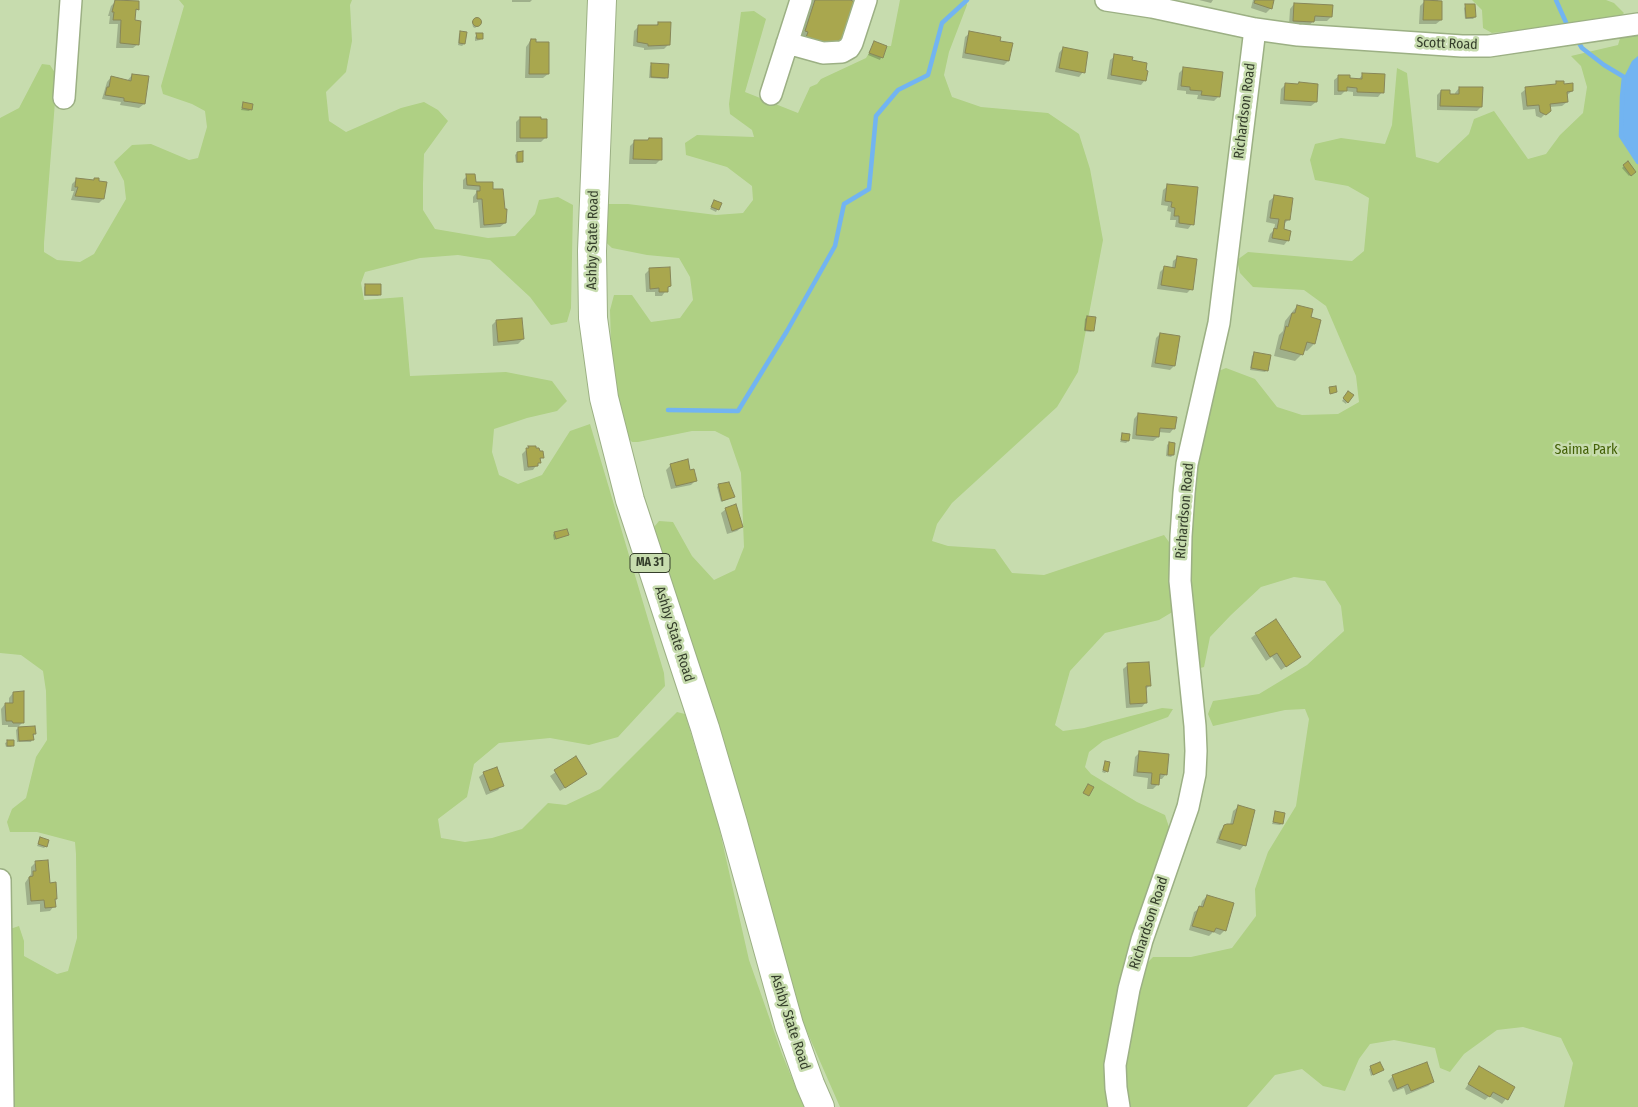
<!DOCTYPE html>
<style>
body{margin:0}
canvas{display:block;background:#c7dcae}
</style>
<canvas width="1638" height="1107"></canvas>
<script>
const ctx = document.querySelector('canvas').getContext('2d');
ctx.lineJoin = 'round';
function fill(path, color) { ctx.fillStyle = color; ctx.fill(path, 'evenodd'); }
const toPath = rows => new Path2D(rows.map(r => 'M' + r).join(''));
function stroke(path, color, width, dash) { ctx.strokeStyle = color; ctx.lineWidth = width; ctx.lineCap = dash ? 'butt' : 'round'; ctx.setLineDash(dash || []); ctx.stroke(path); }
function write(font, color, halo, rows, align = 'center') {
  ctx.font = font + ' "Fira Sans Condensed",sans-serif'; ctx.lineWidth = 5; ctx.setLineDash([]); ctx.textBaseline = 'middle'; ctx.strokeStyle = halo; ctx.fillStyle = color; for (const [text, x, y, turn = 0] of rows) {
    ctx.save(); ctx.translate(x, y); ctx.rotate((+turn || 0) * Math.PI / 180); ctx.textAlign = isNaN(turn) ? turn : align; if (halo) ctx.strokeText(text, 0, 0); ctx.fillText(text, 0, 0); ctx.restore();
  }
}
fill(toPath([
 [179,0,352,0,350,5,352,41,346,72,326,92,329,121,346,132,401,108,424,102,438,110,448,121,424,154,423,184,423,210,435,229,488,238,515,236,535,214,539,200,558,197,573,205,571,308,567,322,551,325,530,297,490,260,458,255,420,258,365,272,361,283,364,300,403,297,410,376,506,372,552,381,567,401,557,411,527,418,494,429,492,452,499,475,518,484,542,475,570,431,590,424,664,673,665,686,618,737,589,745,550,738,499,743,474,764,467,797,438,819,441,838,465,842,492,838,522,829,548,803,566,805,600,789,677,712,685,714,718,823,749,960,782,1054,804,1107,8,1107,10,929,19,926,24,941,24,956,57,974,68,971,77,938,76,854,75,842,37,832,10,832,7,822,12,809,26,798,36,757,47,740,46,691,43,671,21,655,0,653,0,118,19,108,42,64,50,65,57,76,44,243,44,252,57,260,80,262,94,254,126,199,124,181,114,162,132,145,151,144,189,160,198,158,207,127,205,111,192,104,163,94,161,86,184,6],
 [900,0,966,0,967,5,949,52,944,75,952,97,981,107,1048,113,1079,134,1090,169,1103,240,1078,372,1057,407,952,503,937,524,932,541,948,546,995,549,1012,573,1044,575,1164,535,1169,542,1174,611,1159,620,1105,633,1070,671,1055,725,1063,731,1084,728,1162,708,1173,709,1168,717,1103,741,1089,752,1085,767,1091,774,1137,802,1165,815,1169,827,1122,973,1107,1047,1109,1107,840,1107,791,995,774,925,711,701,658,546,654,527,659,521,673,522,692,556,714,580,735,570,744,547,741,473,729,438,715,431,692,431,638,442,632,442,628,438,612,376,610,310,614,295,632,295,651,322,680,318,693,300,690,277,679,258,647,255,612,248,597,234,602,204,628,204,716,215,743,213,753,200,752,186,727,167,686,155,685,143,697,135,754,137,752,130,730,114,729,104,741,12,754,11,766,19,745,92,798,113,810,87,817,84,821,79,866,58,869,53,883,58,887,46,891,46],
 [1472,0,1606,0,1614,3,1624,13,1618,19,1492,33,1483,28,1482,10],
 [1638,30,1638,1107,1564,1107,1573,1063,1561,1038,1523,1027,1497,1030,1464,1054,1450,1072,1440,1068,1435,1048,1394,1040,1370,1044,1359,1059,1345,1091,1323,1086,1302,1069,1275,1075,1247,1107,1124,1107,1120,1068,1141,969,1153,957,1191,957,1232,948,1256,916,1255,889,1268,852,1296,806,1309,719,1305,709,1285,710,1213,726,1208,714,1213,701,1259,694,1307,665,1344,631,1341,606,1325,581,1294,577,1261,587,1231,615,1210,637,1204,667,1197,669,1190,584,1188,505,1216,372,1226,368,1255,379,1277,407,1302,415,1338,414,1359,402,1356,376,1326,306,1304,290,1253,287,1240,273,1237,260,1248,252,1352,261,1364,251,1369,198,1348,186,1315,180,1310,160,1315,144,1341,138,1385,144,1392,125,1397,68,1407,73,1416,157,1438,163,1469,134,1474,119,1494,111,1528,159,1546,154,1560,135,1583,113,1587,87,1581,66,1571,56,1618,45,1621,35]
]), '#afd084');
fill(toPath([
 [1638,56,1638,162,1621,136,1622,97,1624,77,1632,61]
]), '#72b4f1');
fill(toPath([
 [512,0,532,0,530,2,512,2],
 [811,0,846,0,841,44,799,38],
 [1199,0,1213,0,1211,3],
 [1253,0,1273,0,1271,8,1266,13,1251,8],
 [1434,0,1438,0,1441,20,1436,24,1419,24,1420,6,1424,2,1432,2],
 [116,1,138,9,134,12,134,22,138,44,133,48,116,48,118,24,109,24,110,16,108,16,111,6],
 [1294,4,1331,17,1327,21,1313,21,1309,26,1289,25,1290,9],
 [1466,6,1475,17,1473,19,1465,19,1464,8],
 [479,20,480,24,475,28,473,27,472,22],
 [658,23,668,45,664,49,644,50,644,48,633,46,634,31,638,27,655,27],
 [461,32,464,44,462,46,458,45,459,34],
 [970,33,1011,44,1008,61,1004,65,962,58,965,37],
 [477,35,482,38,480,40,475,41,475,37],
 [531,40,548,74,543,78,525,78,526,47],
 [874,43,886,47,880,60,868,55],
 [1063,48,1083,72,1079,77,1055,72,1059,53],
 [1115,56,1131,61,1145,80,1141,85,1107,79,1110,60],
 [652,64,667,77,665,79,649,78,650,66],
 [1184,68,1219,96,1214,101,1197,99,1198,95,1186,94,1186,91,1177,90,1179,73],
 [1363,74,1382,92,1378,97,1353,96,1353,92,1345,91,1341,95,1334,95,1334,80,1339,76,1348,79,1358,80],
 [132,75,144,104,139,108,120,105,121,102,102,99,107,82,111,77,127,81],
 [1557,83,1572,91,1566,96,1567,102,1562,106,1549,107,1549,110,1541,118,1536,116,1535,109,1523,110,1521,93,1526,89,1554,86],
 [1285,85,1297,85,1316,102,1311,106,1280,104,1281,89],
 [1459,88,1481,107,1477,111,1437,110,1437,95,1441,91,1449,96,1455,96,1455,93],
 [244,103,251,109,249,111,241,110],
 [520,118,545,138,541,142,516,142,516,122],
 [635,141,660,160,656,164,629,164,630,146],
 [517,153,522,161,520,163,516,163,515,155],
 [1627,163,1634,171,1629,176,1622,168],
 [467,176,474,183,492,191,503,210,506,210,505,223,500,227,480,228,478,202,473,203,473,197,476,193,476,190,463,189,463,180],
 [77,179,92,181,95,179,103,199,99,203,71,200,74,191,71,191,72,184],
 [1168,186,1192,224,1188,229,1175,227,1176,220,1170,220,1171,212,1167,211,1168,206,1161,205,1163,190],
 [1274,197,1288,220,1284,224,1282,231,1288,240,1284,245,1268,242,1270,234,1274,230,1275,224,1266,222,1269,201],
 [714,202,720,204,716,212,710,209],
 [1178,257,1191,289,1187,293,1157,289,1160,272,1164,268,1172,269,1173,261],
 [650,269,669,286,662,296,655,296,655,292,646,292,645,274],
 [366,285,380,294,378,296,364,296,364,287],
 [1297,306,1309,318,1320,321,1314,344,1307,351,1303,350,1302,354,1295,361,1274,356,1279,335,1283,331,1285,321],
 [1087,317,1093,330,1091,332,1084,331,1085,319],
 [496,321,523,339,518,344,493,346,492,325],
 [1160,334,1174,366,1170,370,1151,367,1156,338],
 [1254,354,1267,370,1265,372,1250,370,1252,356],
 [1346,395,1347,402,1346,404,1342,401],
 [1138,414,1174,428,1170,433,1158,432,1158,437,1153,441,1132,439,1134,419],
 [1123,434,1128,441,1126,443,1120,442],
 [1169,443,1173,455,1171,457,1166,456,1167,445],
 [527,449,542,457,533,470,524,471,522,454],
 [671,465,689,471,695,481,691,485,671,489,666,470],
 [719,485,733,497,721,502,717,487],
 [726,509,742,527,737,531,727,534,721,513],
 [554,533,567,535,554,540,553,535],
 [1256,634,1299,657,1281,670,1272,657,1266,661,1251,638],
 [1128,665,1150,685,1145,690,1146,702,1142,707,1126,708,1123,669],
 [13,693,23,722,18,727,8,727,8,725,2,725,1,709,5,704,9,704,9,698],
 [18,728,35,734,32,736,32,740,31,742,17,742,16,730],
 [7,742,13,745,11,747,6,747,5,743],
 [1140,752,1166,774,1162,779,1158,779,1158,784,1153,789,1147,789,1148,778,1133,776,1135,757],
 [576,758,586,774,560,791,550,776],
 [1105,763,1107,771,1105,773,1102,772],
 [484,773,502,785,498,790,486,795,479,777],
 [1238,807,1244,845,1240,850,1216,843,1220,831,1225,826,1230,825,1233,811],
 [1276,812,1282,824,1280,825,1272,824],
 [40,839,46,846,44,848,37,846],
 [35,863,56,899,54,901,54,906,50,911,40,912,40,904,27,905,25,883,31,874,31,867],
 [1207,896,1225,930,1220,935,1213,932,1209,936,1189,930,1194,912,1200,908,1202,901],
 [1379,1064,1382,1070,1371,1076,1369,1069],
 [1479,1068,1514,1088,1502,1104,1489,1096,1485,1100,1465,1089],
 [1393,1076,1433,1082,1428,1086,1406,1095,1404,1088,1393,1092,1388,1081]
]), '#0003');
stroke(toPath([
 [1556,0,1568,27],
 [1577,40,1582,48,1604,65,1624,77,1622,97,1621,136,1638,162],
 [668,410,738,411,787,331,835,246,844,204,869,189,876,116,898,90,928,75,942,23,967,0]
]), '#72b4f1', 4.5);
const building = toPath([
 [115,0,139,1,139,10,136,9,135,20,141,21,139,45,120,43,121,20,113,20,114,12,112,12,115,0],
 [815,0,850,0,856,2,843,45,832,49,805,40,808,32,805,31,815,0],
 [1255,0,1274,0,1272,9,1254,3,1255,0],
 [1424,0,1442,1,1442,20,1423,20,1424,0],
 [1294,3,1333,5,1332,17,1315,16,1314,22,1293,21,1294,3],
 [1465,4,1475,4,1476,17,1466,18,1465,4],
 '472.5 22a4.5 4.5 0 1 1 9 0a4.5 4.5 0 1 1-9 0Z',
 [658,22,671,22,670,45,648,46,648,44,637,42,638,25,658,25,658,22],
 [460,31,467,32,465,44,459,43,460,31],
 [969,31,1001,37,1000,41,1013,43,1009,61,965,53,969,31],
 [476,33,483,33,483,39,477,39,476,33],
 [531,39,536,39,536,42,549,42,549,74,529,74,530,42,531,39],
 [874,41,887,46,883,58,869,53,874,41],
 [1063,47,1088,52,1085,73,1059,68,1063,47],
 [1114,54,1133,57,1132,60,1147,63,1146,70,1148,71,1146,81,1111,75,1114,54],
 [651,63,669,64,668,78,651,77,651,63],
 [1183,67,1223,72,1220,97,1201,95,1202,91,1190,90,1190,87,1181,86,1183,67],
 [1362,73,1385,74,1384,93,1357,92,1357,88,1347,87,1347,91,1338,91,1338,75,1350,75,1350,78,1362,79,1362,73],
 [132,74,149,76,145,104,124,101,124,98,105,95,107,87,109,87,111,76,131,81,132,74],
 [1556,81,1564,81,1564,84,1573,83,1573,91,1567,92,1568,102,1550,104,1551,111,1546,115,1540,112,1539,105,1527,106,1525,87,1556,84,1556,81],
 [1299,82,1318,84,1317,102,1284,100,1285,83,1298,84,1299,82],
 [1459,87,1483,87,1482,107,1440,106,1441,90,1450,90,1450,94,1459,94,1459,87],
 [243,102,253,104,252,110,242,108,243,102],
 [520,117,541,117,541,119,547,119,547,138,520,138,520,117],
 [649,138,662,138,662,160,633,159,634,140,648,140,649,138],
 [523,151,523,162,517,162,517,152,523,151],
 [1628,161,1636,172,1631,176,1623,165,1628,161],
 [466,174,475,174,476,182,493,182,493,189,503,189,505,209,507,209,506,223,484,225,482,199,477,199,477,191,480,191,480,186,467,185,466,174],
 [76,178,94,180,94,178,99,178,99,181,107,182,104,199,75,196,78,187,75,187,76,178],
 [1167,184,1198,187,1194,225,1179,223,1179,216,1174,216,1175,208,1171,207,1172,202,1165,201,1167,184],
 [1274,195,1293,198,1290,220,1285,220,1284,229,1291,231,1289,241,1272,238,1274,228,1277,229,1279,219,1270,218,1274,195],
 [714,200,722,203,719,210,711,207,714,200],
 [1177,256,1197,259,1193,290,1161,285,1164,266,1175,268,1177,256],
 [670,267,671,286,668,287,668,292,659,292,659,288,650,289,649,268,670,267],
 [365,284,381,284,381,295,365,295,365,284],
 [1297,305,1313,309,1311,317,1321,320,1315,344,1307,342,1303,355,1280,349,1286,326,1288,327,1292,313,1295,313,1297,305],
 [1087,316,1096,317,1094,331,1085,330,1087,316],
 [522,318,524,339,498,342,496,320,522,318],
 [1160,333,1180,336,1175,366,1155,363,1160,333],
 [1254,352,1271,355,1268,371,1251,368,1254,352],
 [1336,386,1337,392,1330,394,1329,387,1336,386],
 [1348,391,1354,395,1348,403,1343,398,1348,391],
 [1138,413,1177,417,1175,429,1160,428,1159,437,1136,435,1138,413],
 [1122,433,1130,434,1129,441,1121,440,1122,433],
 [1169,442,1175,443,1174,455,1168,455,1169,442],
 [528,446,536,446,536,448,539,448,540,451,543,451,544,458,540,458,541,463,538,463,538,466,528,467,526,448,529,448,528,446],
 [688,459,690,470,694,469,697,481,676,486,670,464,688,459],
 [729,482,735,497,722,501,718,484,729,482],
 [736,504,743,527,732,531,725,508,736,504],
 [567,529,569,535,556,539,554,532,567,529],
 [1276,619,1301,657,1286,667,1277,653,1270,657,1255,633,1276,619],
 [1149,662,1151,686,1146,686,1147,703,1130,704,1127,663,1149,662],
 [24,691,24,723,13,723,12,721,6,721,5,703,13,703,13,692,24,691],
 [35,726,36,734,33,734,34,740,19,741,18,727,35,726],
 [7,740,14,740,14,746,7,746,7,740],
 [1139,751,1169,754,1167,775,1160,774,1159,785,1151,784,1152,773,1137,772,1139,751],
 [576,756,587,774,565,788,554,770,576,756],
 [1105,761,1110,762,1108,772,1103,770,1105,761],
 [497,767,504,786,490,791,483,772,497,767],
 [1088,784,1094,787,1089,796,1083,793,1088,784],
 [1238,805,1255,810,1246,846,1219,839,1224,825,1227,824,1233,824,1238,805],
 [1275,811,1285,813,1283,824,1273,822,1275,811],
 [40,837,49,840,47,847,38,844,40,837],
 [48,860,50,883,56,882,57,899,55,899,56,907,45,908,44,900,31,901,29,877,33,876,33,871,36,871,35,861,48,860],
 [1207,895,1234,903,1226,931,1216,928,1214,932,1192,926,1199,906,1203,907,1207,895],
 [1380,1062,1384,1070,1373,1075,1370,1066,1380,1062],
 [1427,1062,1434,1082,1411,1091,1408,1084,1397,1089,1392,1075,1427,1062],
 [1479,1066,1515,1087,1508,1100,1493,1092,1490,1097,1468,1084,1479,1066]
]);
fill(building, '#a9a74e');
stroke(building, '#888759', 1);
const minor = toPath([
 [1106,0,1152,7,1255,29,1298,35,1462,46,1489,46,1638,24],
 [787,43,823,53,842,52,849,48,852,43,866,0],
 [771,94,801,0],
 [64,98,71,0],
 [0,880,3,1107],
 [1119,1107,1116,1088,1115,1065,1129,989,1142,940,1188,807,1195,774,1196,751,1195,726,1180,581,1181,536,1184,493,1187,464,1219,323,1255,29]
]);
const major = toPath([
 [602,0,592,251,593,318,604,398,630,500,705,728,733,823,789,1025,810,1084,820,1107]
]);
stroke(minor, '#9cb084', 24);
stroke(major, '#9cb084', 30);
stroke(minor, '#fff', 21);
stroke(major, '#fff', 28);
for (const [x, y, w] of [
 [650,563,40]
]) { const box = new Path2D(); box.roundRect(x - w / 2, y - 9.5, w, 19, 4); ctx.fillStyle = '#c7dcae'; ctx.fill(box); stroke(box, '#353e2b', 1); }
write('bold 12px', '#353e2b', null, [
 ["MA 31",650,563]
]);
write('14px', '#353e2b', '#c7dcae', [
 ["Scott Road",1447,44,2],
 ["Richardson Road",1245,111,-83],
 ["Ashby State Road",593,240,-89],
 ["Richardson Road",1185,511,-85],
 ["Ashby State Road",674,634,72],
 ["Richardson Road",1149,923,-72],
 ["Ashby State Road",790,1022,72]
]);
write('14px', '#436006', '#c7dcae', [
 ["Saima Park",1586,450]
]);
</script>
